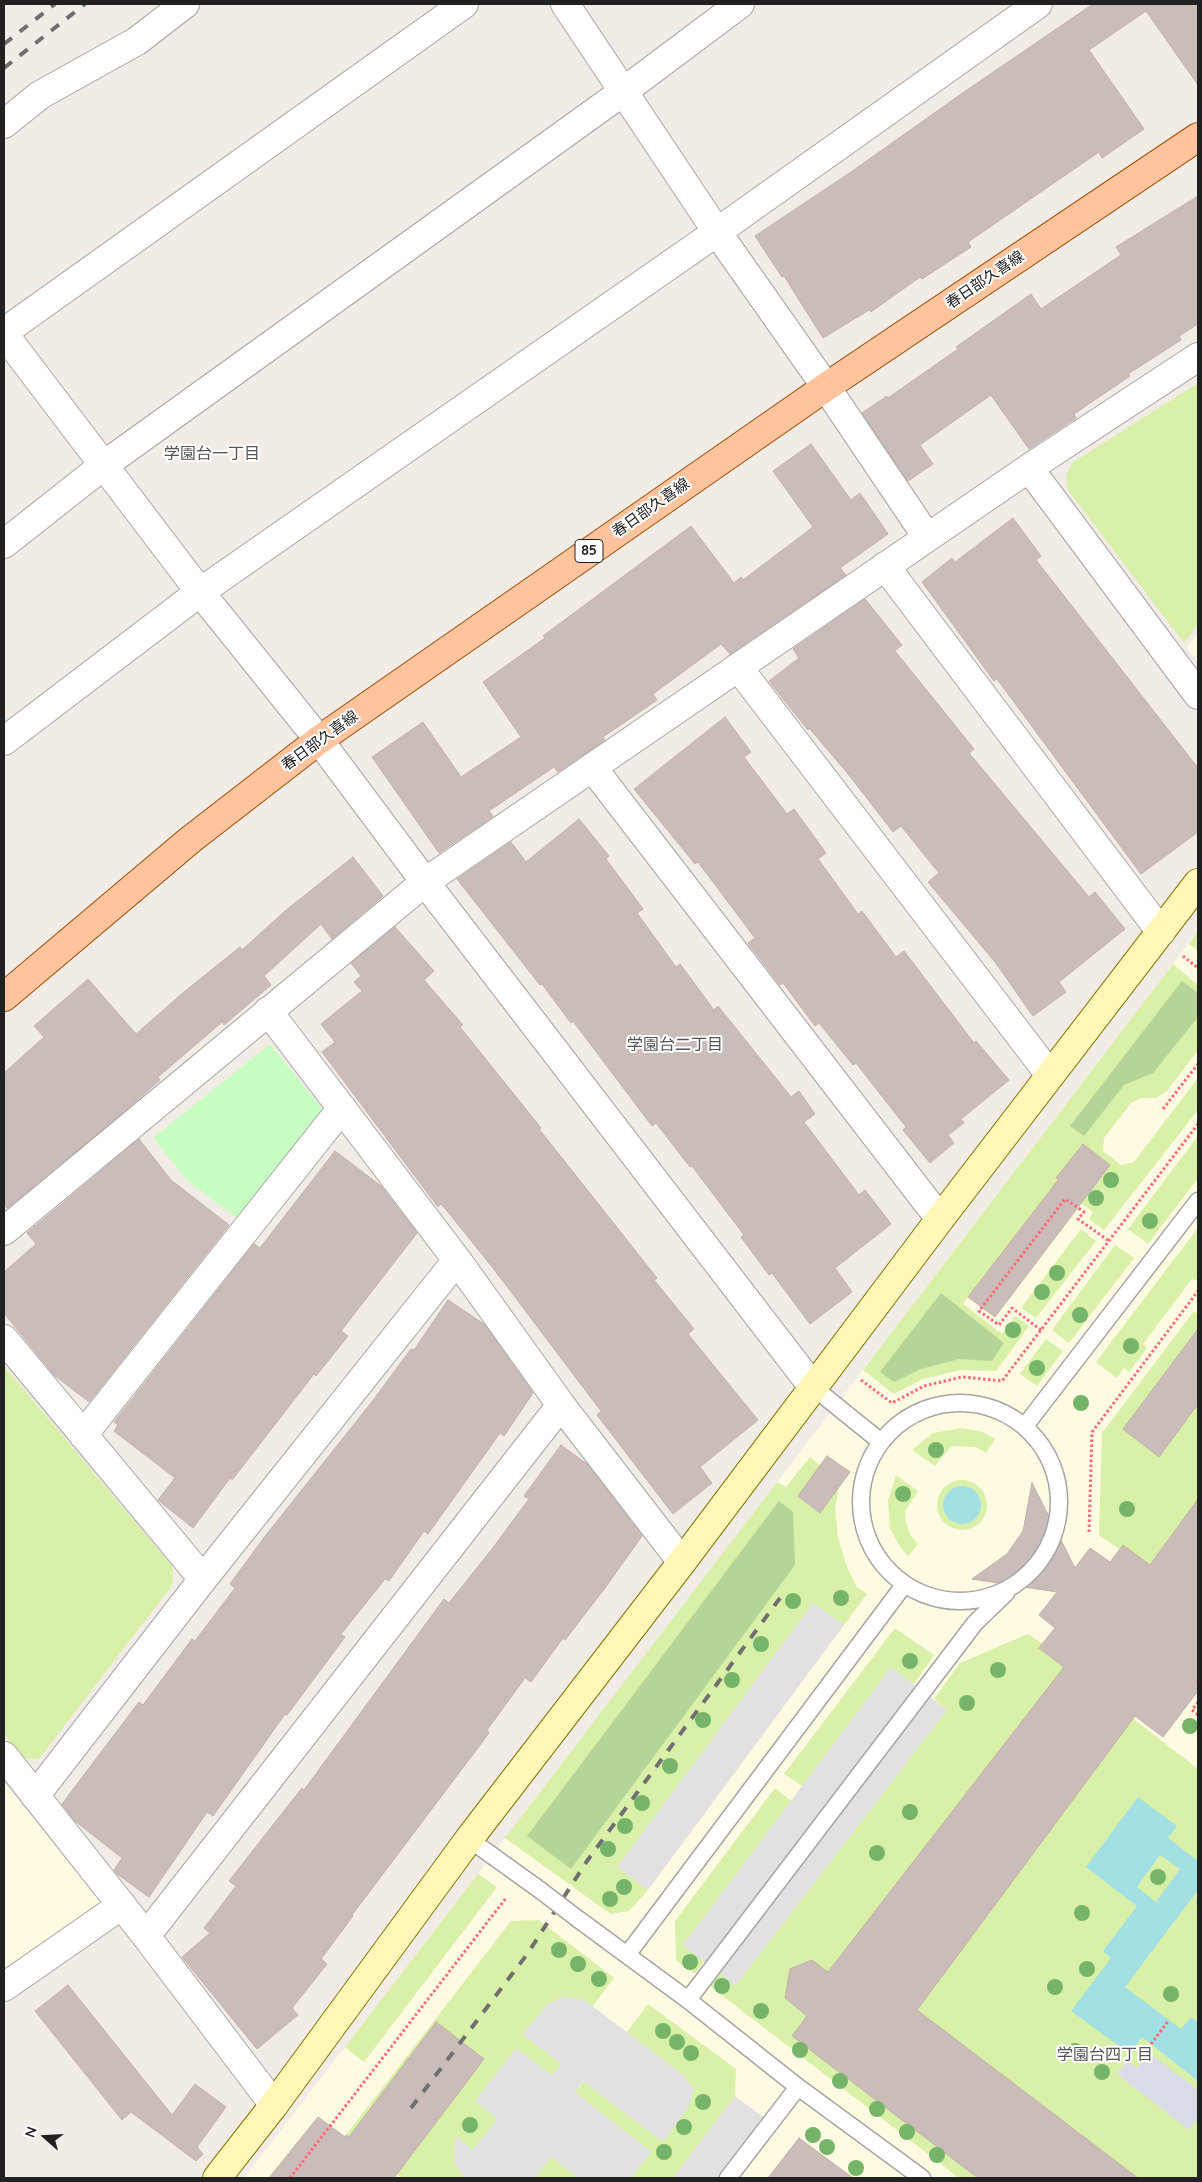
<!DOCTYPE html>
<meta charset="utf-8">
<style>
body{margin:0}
#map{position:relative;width:1202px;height:2182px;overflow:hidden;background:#f2ece6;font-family:Quicksand,sans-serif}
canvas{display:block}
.frame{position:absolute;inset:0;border:5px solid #212121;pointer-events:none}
.north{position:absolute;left:20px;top:2112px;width:50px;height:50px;-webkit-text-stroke:4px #fff;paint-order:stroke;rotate:289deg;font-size:14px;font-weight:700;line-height:20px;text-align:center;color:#212121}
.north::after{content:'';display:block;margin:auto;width:18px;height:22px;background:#212121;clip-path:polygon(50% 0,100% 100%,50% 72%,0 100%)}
</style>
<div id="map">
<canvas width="1202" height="2182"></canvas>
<div class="frame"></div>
<div class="north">N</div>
</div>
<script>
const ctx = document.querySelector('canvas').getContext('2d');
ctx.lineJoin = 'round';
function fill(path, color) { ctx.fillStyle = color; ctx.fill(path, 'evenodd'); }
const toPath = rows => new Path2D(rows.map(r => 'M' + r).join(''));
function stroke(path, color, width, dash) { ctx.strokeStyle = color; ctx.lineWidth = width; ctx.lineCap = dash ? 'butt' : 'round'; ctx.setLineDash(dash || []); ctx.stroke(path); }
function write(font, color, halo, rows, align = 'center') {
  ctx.font = font + ' Quicksand,"Noto Sans JP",sans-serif'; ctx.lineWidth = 4; ctx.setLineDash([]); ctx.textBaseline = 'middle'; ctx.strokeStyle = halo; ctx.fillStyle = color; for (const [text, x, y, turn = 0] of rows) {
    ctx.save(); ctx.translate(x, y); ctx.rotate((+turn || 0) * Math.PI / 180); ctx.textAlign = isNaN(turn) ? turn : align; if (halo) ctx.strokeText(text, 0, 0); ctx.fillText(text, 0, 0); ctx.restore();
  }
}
fill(toPath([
 [1198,632,1198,662,1187,648],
 [1198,931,1198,2178,244,2178,478,1874],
 [4,1782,104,1906,4,1976]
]), '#fffae2');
fill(toPath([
 [1198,383,1198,625,1184,643,1068,490,1066,476,1072,463],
 [1198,931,1198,951,1189,944],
 [1173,964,1198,985,1198,1050,1167,1091,1156,1098,1141,1098,1131,1103,1104,1138,1103,1151,1121,1165,1134,1162,1198,1078,1198,1110,1104,1230,1089,1219,1093,1212,1055,1185,963,1304,1002,1334,1015,1316,1029,1326,996,1371,961,1370,923,1379,894,1394,863,1370],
 [1198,1136,1198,1178,1148,1244,1128,1229],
 [1198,1228,1198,1281,1192,1279,1143,1344,1147,1348,1129,1372,1124,1368,1117,1378,1096,1362],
 [1081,1229,1096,1241,1036,1318,1021,1308],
 [1115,1245,1134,1258,1069,1343,1052,1330],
 [1194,1311,1198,1314,1198,1516,1155,1574,1099,1535,1102,1433],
 [1046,1339,1063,1351,1037,1386,1020,1374],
 [4,1366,172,1566,173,1584,39,1759,22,1758,4,1734],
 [962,1428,983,1432,995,1439,986,1453,976,1447,951,1446,935,1466,912,1450,933,1433],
 [810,1457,840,1481,835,1508,838,1537,846,1564,856,1586,867,1594,844,1625,813,1603,617,1867,648,1890,629,1911,611,1914,505,1838,777,1482,786,1487],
 [896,1475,918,1491,905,1511,906,1523,911,1536,918,1544,908,1556,900,1547,890,1528,888,1501],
 '937 1505a25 25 0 1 1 50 0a25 25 0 1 1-50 0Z',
 [895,1628,934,1655,914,1684,891,1668,802,1786,784,1774],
 [1028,1634,1082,1670,810,2028,1007,2178,959,2178,710,1986,720,1973,736,1985,947,1710,934,1699,960,1663],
 [1088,1684,1198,1769,1198,2178,1085,2178,856,1997],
 [775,1788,791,1801,683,1945,704,1961,695,1974,676,1960,675,1921],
 [478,1874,497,1887,364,2062,345,2047],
 [539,1920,614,1978,592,2007,583,1999,563,1997,547,2005,523,2034,561,2064,552,2075,516,2048,497,2119,473,2150,455,2136,454,2162,465,2178,402,2178,346,2135,511,1921],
 [648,2004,736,2069,735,2096,673,2178,631,2178,651,2152,575,2092,584,2081,663,2142,682,2074,627,2032],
 [551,2157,579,2178,534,2178]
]), '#d9f0a9');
fill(toPath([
 [1182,981,1198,993,1198,1017,1153,1073,1124,1085,1084,1136,1070,1126],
 [941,1293,1004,1343,992,1361,959,1359,921,1369,894,1382,880,1372],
 [779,1501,793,1512,795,1565,571,1869,527,1836]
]), '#b5d598');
fill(toPath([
 [270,1044,324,1111,240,1220,188,1181,153,1138]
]), '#c7fec1');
fill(toPath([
 [813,1603,844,1625,648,1890,617,1867],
 [891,1667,947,1710,735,1986,683,1945],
 [563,1997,583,1999,682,2074,694,2089,688,2108,663,2142,583,2081,575,2092,651,2152,631,2178,579,2178,551,2157,534,2178,465,2178,454,2162,455,2136,473,2150,497,2119,475,2101,516,2048,552,2075,561,2064,522,2034,547,2005],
 [735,2096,771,2123,728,2178,673,2178]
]), '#e1e1e1');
fill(toPath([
 [1149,2053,1198,2090,1198,2118,1189,2130,1117,2074,1127,2061,1137,2068]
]), '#dadde8');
fill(toPath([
 '943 1505a19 19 0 1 1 38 0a19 19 0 1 1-38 0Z',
 [1138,1797,1177,1826,1168,1838,1198,1861,1198,1890,1125,1987,1181,2029,1191,2017,1198,2022,1198,2081,1142,2037,1130,2054,1071,2011,1111,1958,1103,1951,1137,1906,1086,1867],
 [1160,1855,1180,1869,1156,1902,1137,1887]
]), '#a3e0e3');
const building = toPath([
 [1093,4,1198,4,1198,85,1146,11,1089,50,1144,129,1102,158,1099,152,968,242,971,247,922,279,920,277,871,312,869,310,823,338,784,276,782,277,755,236,851,172,964,92,1093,4],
 [1198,196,1198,324,1179,336,1181,340,1128,374,1130,376,1074,414,1076,418,1029,449,991,395,920,445,933,464,908,481,862,413,887,396,888,398,958,349,956,347,1031,294,1041,309,1121,255,1116,247,1198,196],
 [811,444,851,500,860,493,888,534,840,568,846,575,730,654,721,644,653,694,657,700,603,737,605,740,558,772,554,767,489,811,493,816,491,818,439,853,372,757,423,722,461,777,521,737,483,682,545,638,543,636,691,526,734,583,741,577,743,580,813,527,773,471,811,444],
 [1013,518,1041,556,1036,560,1198,768,1198,832,1141,874,997,679,994,681,922,582,952,558,955,562,1013,518],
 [865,599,902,645,895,651,974,749,969,753,1089,897,1095,892,1125,929,1059,982,1066,992,1033,1016,995,962,928,882,939,873,901,826,893,832,849,775,809,728,808,730,769,681,799,658,793,649,865,599],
 [725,717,751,752,744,757,787,814,794,809,826,853,818,859,858,914,862,911,896,957,904,951,974,1043,976,1041,1009,1080,961,1119,964,1123,948,1135,954,1143,930,1163,903,1130,906,1127,856,1063,853,1065,819,1023,815,1026,783,983,780,985,748,943,755,938,698,862,695,864,634,789,725,717],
 [579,819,609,856,606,859,643,909,637,913,676,967,680,964,714,1010,718,1006,791,1097,799,1091,815,1114,804,1122,859,1195,865,1190,891,1224,835,1268,852,1292,810,1324,772,1273,769,1275,741,1237,744,1235,692,1166,690,1167,656,1123,652,1126,573,1021,571,1023,542,984,540,985,457,879,511,842,526,862,579,819],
 [353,857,383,896,332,939,321,924,264,976,271,985,224,1025,222,1022,158,1077,160,1080,120,1115,7,1208,4,1204,4,1073,44,1037,34,1026,88,979,136,1034,184,992,240,947,242,950,285,911,353,857],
 [395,927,434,971,424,980,463,1025,460,1027,541,1128,539,1129,657,1278,654,1280,694,1329,688,1334,758,1420,700,1467,712,1483,673,1514,597,1415,601,1411,493,1268,448,1212,441,1204,438,1207,322,1052,335,1042,321,1024,362,991,354,982,361,976,351,963,395,927],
 [139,1139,171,1180,229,1225,89,1402,54,1375,4,1313,4,1272,36,1244,27,1233,139,1139],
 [1083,1144,1110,1165,995,1317,968,1297,1059,1179,1056,1178,1083,1144],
 [335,1151,381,1186,417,1233,341,1331,348,1336,316,1376,314,1374,232,1480,230,1478,193,1528,158,1500,175,1478,114,1431,118,1425,114,1422,254,1244,260,1248,335,1151],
 [448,1300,484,1324,533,1393,504,1436,500,1433,428,1534,424,1531,389,1581,385,1579,341,1634,345,1637,287,1715,285,1714,213,1816,207,1812,149,1897,117,1874,114,1870,122,1858,75,1821,62,1804,139,1702,143,1705,192,1639,195,1641,235,1588,230,1584,266,1535,371,1403,411,1349,414,1350,448,1300],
 [1198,1329,1198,1404,1159,1457,1123,1429,1198,1329],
 [561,1445,587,1464,642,1536,605,1588,565,1640,563,1638,531,1682,525,1678,487,1730,489,1733,352,1915,353,1916,321,1959,327,1964,292,2008,298,2015,257,2049,182,1957,210,1933,204,1928,236,1886,229,1881,302,1788,304,1790,444,1599,449,1603,492,1549,529,1499,524,1496,561,1445],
 [827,1456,850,1472,820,1513,798,1496,827,1456],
 [1032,1483,1075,1568,1090,1548,1110,1562,1123,1545,1150,1565,1198,1499,1198,1691,1163,1737,1135,1716,917,2010,1138,2178,978,2178,792,2036,807,2016,785,1998,790,1969,812,1960,828,1972,1064,1667,1039,1648,1055,1628,1039,1615,1057,1592,972,1579,1007,1554,1023,1531,1032,1483],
 [68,1985,172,2115,195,2084,226,2107,197,2147,203,2154,196,2161,131,2112,122,2120,35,2011,68,1985],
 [436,2022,484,2059,394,2178,269,2178,318,2117,345,2137,346,2135,349,2137,436,2022],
 [799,2138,853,2178,768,2178,799,2138]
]);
fill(building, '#cabdb9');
stroke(building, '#c5afa7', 1);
const lane = toPath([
 [813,1387,881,1442],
 '861 1502a99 99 0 1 1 198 0a99 99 0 1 1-198 0Z',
 [1025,1426,1198,1201],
 [469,1839,540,1890],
 [578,1919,688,2000,798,2087,922,2178],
 [627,1955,904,1585],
 [688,2000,975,1623,1006,1593],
 [728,2178,798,2087]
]);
const street = toPath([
 [565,4,717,232,826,387,927,537],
 [4,124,40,95,137,41,185,4],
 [4,332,464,4],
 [4,334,200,592,319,740,425,882,813,1387],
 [1029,468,1198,695],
 [4,544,104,465,624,91,740,4],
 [885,566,1161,932],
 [738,667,1050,1075],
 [4,741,200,592,717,232,1038,4],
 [592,767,940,1219],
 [268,1011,457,1260,561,1405,682,1562],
 [4,1231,425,882,1029,468,1198,357],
 [4,1339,203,1579],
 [83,1435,342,1108],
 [4,1756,146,1936,274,2105],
 [35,1796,203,1579,457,1260],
 [146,1936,561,1405],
 [4,1987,122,1905]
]);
const secondary = toPath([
 [217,2178,274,2105,469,1839,682,1562,940,1219,1198,883]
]);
const primary = toPath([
 [4,997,190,840,319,740,826,387,1198,137]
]);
stroke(lane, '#a5a5a5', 19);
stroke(street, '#a5a5a5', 30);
stroke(secondary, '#7f7600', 30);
stroke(primary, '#9d4c00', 30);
stroke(toPath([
 [1183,956,1198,968],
 [1163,1109,1198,1064],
 [1041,1330,1012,1308,999,1325,979,1311,1065,1199,1084,1212,1078,1219,1109,1241],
 [861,1380,892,1403,924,1386,962,1377,1002,1381,1198,1124],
 [1089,1532,1092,1432,1198,1291],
 [1197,1681,1198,1682],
 [1198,1702,1192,1710,1198,1715],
 [1151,2044,1169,2020],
 [290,2178,506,1898]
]), '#ff6a76', 3, [2.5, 2.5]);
stroke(lane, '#fff', 16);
stroke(street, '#fff', 28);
stroke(secondary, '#fff6b7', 28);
stroke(primary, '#ffc49e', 28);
stroke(toPath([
 [4,44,55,4],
 [4,68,85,4],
 [411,2108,528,1953,587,1861,780,1598]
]), '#6f6f6f', 4, [10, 10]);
const laneBridge = toPath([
 [540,1890,578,1919]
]);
stroke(laneBridge, '#a5a5a5', 19, []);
stroke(laneBridge, '#fff', 16);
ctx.fillStyle = '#75b469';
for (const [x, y] of [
 [1111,1180],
 [1096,1198],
 [1150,1221],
 [1057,1273],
 [1042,1292],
 [1080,1315],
 [1013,1330],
 [1131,1346],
 [1037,1368],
 [1081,1403],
 [936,1450],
 [903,1494],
 [1127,1509],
 [841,1598],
 [793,1601],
 [761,1644],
 [910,1661],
 [998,1670],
 [732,1680],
 [967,1703],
 [703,1720],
 [1190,1726],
 [670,1766],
 [642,1803],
 [910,1812],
 [625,1826],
 [608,1849],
 [877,1853],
 [1158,1877],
 [624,1887],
 [610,1899],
 [1082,1913],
 [559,1950],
 [690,1962],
 [578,1964],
 [1087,1969],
 [599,1979],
 [722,1986],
 [1055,1987],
 [1171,1994],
 [761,2011],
 [663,2031],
 [677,2042],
 [800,2050],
 [1075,2051],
 [691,2053],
 [1102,2072],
 [840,2081],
 [703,2102],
 [877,2109],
 [470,2125],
 [684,2127],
 [907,2132],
 [813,2135],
 [827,2147],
 [664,2152],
 [937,2155],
 [856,2168]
]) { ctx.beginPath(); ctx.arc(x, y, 8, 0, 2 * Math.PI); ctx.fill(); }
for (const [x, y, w] of [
 [589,551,28]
]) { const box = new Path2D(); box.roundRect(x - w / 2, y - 11.5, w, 23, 4); ctx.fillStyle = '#fff'; ctx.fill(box); stroke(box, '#212121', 1); }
write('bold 14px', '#212121', null, [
 ["85",589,551]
]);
write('15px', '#212121', '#fff', [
 ["春日部久喜線",985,280,-34],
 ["春日部久喜線",651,508,-35],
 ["春日部久喜線",320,741,-36]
]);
write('16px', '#545454', '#fff', [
 ["学園台一丁目",212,454],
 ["学園台二丁目",675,1045],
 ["学園台四丁目",1105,2055]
]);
</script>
